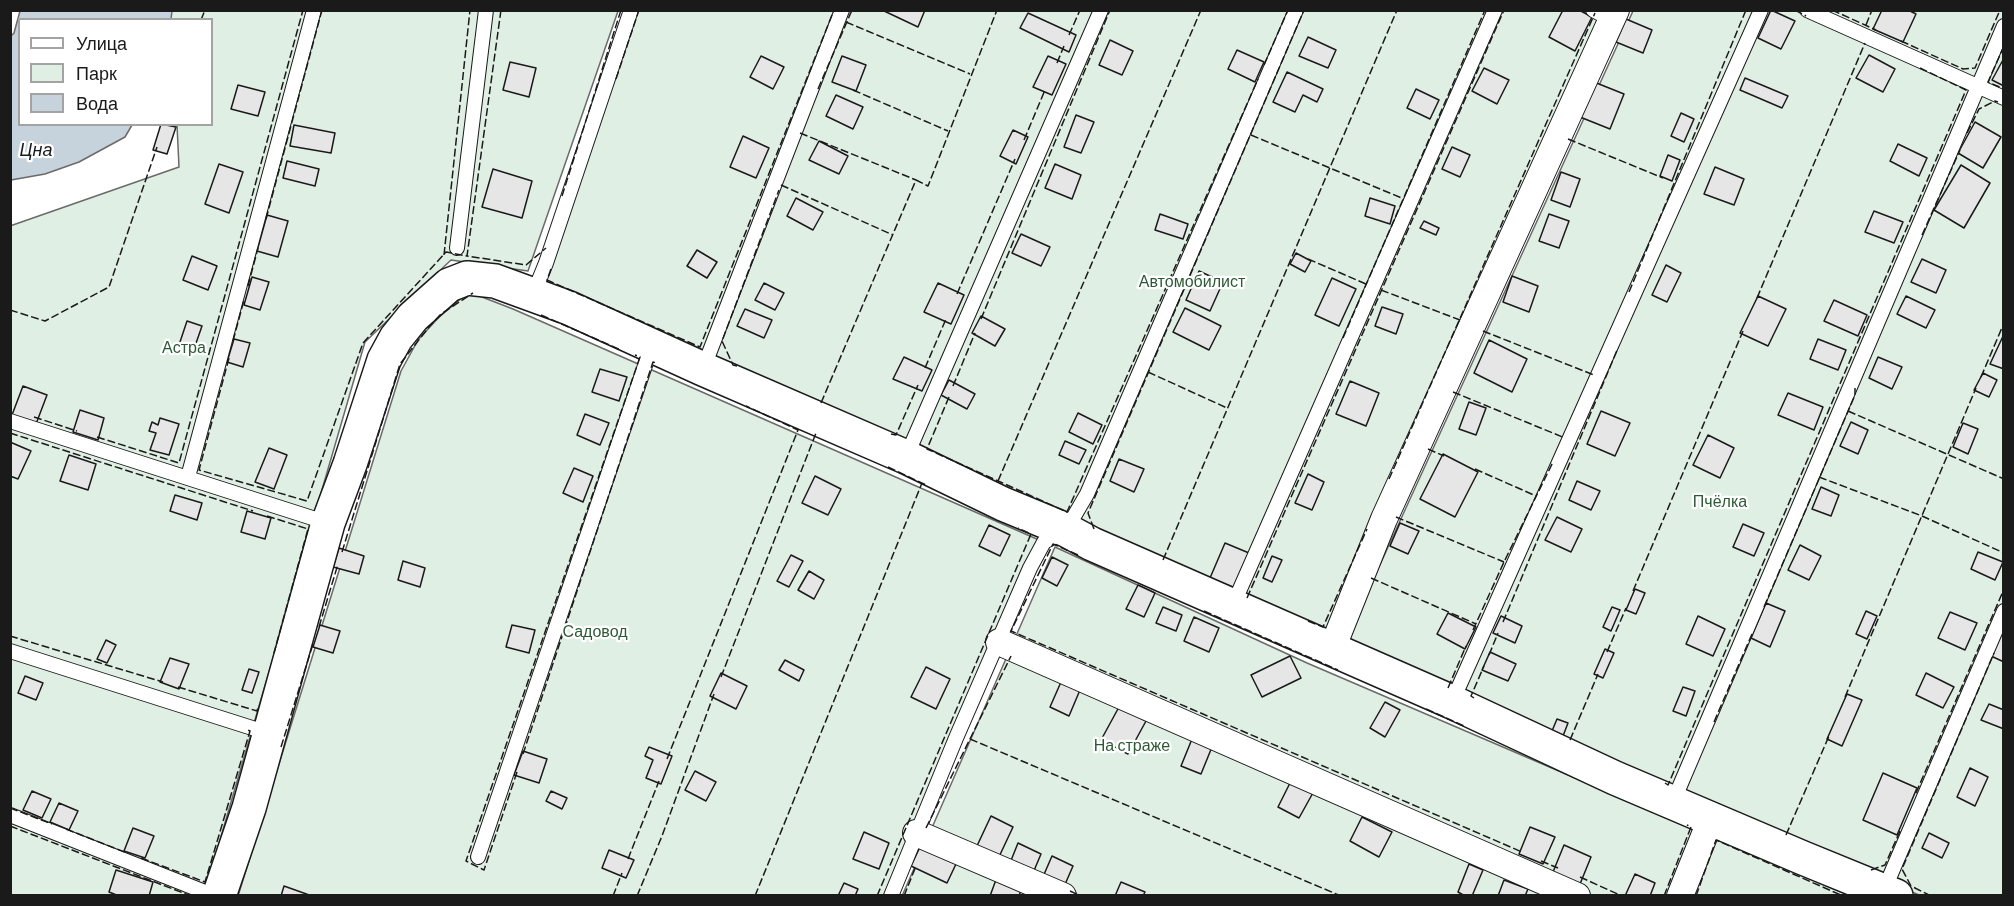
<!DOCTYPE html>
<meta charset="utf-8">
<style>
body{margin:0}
#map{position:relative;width:2014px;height:906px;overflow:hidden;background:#fff;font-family:Barlow,sans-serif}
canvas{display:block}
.frame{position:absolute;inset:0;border:12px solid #1a1a1a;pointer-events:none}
.legend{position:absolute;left:18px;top:18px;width:195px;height:108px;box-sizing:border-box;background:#fff;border:2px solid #a3a3a3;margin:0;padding:8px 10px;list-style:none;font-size:18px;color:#1a1a1a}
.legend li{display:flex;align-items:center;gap:12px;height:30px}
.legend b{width:30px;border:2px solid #a3a3a3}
</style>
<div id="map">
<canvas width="2014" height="906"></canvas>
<div class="frame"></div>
<ul class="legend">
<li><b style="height:8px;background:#fff"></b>Улица</li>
<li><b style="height:16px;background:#e0efe3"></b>Парк</li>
<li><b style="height:16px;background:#c6d2dc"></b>Вода</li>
</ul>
</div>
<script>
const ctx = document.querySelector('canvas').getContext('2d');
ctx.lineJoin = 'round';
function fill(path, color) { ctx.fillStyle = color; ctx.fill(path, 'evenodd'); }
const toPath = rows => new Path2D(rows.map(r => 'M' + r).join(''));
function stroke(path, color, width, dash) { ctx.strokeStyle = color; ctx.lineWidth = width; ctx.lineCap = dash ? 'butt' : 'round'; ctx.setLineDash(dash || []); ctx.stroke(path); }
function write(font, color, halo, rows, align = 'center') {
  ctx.font = font + ' Barlow,sans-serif'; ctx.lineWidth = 4.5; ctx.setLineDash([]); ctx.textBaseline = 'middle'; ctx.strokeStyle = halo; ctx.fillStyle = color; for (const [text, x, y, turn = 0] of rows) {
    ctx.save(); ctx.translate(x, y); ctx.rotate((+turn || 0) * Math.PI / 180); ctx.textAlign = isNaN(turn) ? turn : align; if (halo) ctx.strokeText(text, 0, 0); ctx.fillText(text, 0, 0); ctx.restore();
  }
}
const green = toPath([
 [169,11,618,11,528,271,451,260,365,342,204,895,11,895,10,226,179,167,177,125,212,124,212,20,170,19,169,11],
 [631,11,1607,11,1330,647,530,287,631,11],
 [1633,11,2003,11,2003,895,1919,895,1341,650,1633,11],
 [469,292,513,309,1039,540,884,895,238,896,401,371,418,340,439,317,469,292],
 [1055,547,1307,663,1848,895,902,896,1055,547]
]);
fill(green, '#e0efe3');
stroke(green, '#6a6a6a', 1.5);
const water = toPath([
 [20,11,172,11,171,19,20,20,20,124,132,125,125,137,79,162,45,174,11,180,11,36,14,33,20,11]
]);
fill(water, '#c6d2dc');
stroke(water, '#6a6a6a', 1.5);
const building = toPath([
 [882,10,925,10,918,27,882,10],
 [1563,10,1579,10,1592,17,1575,51,1549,37,1563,10],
 [1771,10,1795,21,1781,49,1758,38,1771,10],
 [1882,10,1908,10,1916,14,1903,42,1873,29,1882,10],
 [1028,13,1076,35,1069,52,1020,28,1028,13],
 [1626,19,1652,30,1643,53,1616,42,1626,19],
 [1308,37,1336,50,1328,68,1299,56,1308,37],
 [1110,40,1133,51,1122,75,1099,65,1110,40],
 [1237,50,1264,62,1255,82,1228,69,1237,50],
 [1869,55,1895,69,1883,92,1856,78,1869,55],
 [761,56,784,67,773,89,750,77,761,56],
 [842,56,866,65,856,91,832,82,842,56],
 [1048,56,1066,64,1052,95,1033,87,1048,56],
 [2004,58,2004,86,1992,80,2004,58],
 [510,62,536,68,529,97,503,90,510,62],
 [1484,68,1509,80,1497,104,1472,91,1484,68],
 [1287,72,1323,89,1317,102,1303,95,1295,112,1273,102,1287,72],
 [1745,78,1788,96,1782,108,1740,90,1745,78],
 [1594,82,1624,94,1610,129,1580,117,1594,82],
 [238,85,265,92,258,116,231,109,238,85],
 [1416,89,1439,100,1430,119,1407,108,1416,89],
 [836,95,863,107,853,129,826,116,836,95],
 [1681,113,1694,119,1684,142,1671,136,1681,113],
 [1076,115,1094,122,1081,153,1064,147,1076,115],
 [1975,122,2001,137,1983,168,1958,153,1975,122],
 [161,124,176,127,167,154,153,150,161,124],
 [294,125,335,133,331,153,290,146,294,125],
 [1013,130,1028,137,1016,164,1000,156,1013,130],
 [743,136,769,148,756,178,730,167,743,136],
 [819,141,848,156,839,174,809,160,819,141],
 [1898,144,1927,158,1919,176,1890,161,1898,144],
 [1452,147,1470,155,1460,177,1442,169,1452,147],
 [1668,155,1680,160,1672,181,1660,176,1668,155],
 [287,161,319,169,315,186,283,178,287,161],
 [219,164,243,172,229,213,205,204,219,164],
 [1055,164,1081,175,1072,199,1045,188,1055,164],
 [1961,165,1990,183,1964,228,1934,210,1961,165],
 [1715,167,1744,179,1734,205,1704,194,1715,167],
 [493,169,532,181,522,218,482,207,493,169],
 [1561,172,1580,179,1570,207,1551,200,1561,172],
 [796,198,823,212,813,230,787,216,796,198],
 [1370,198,1395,206,1390,224,1365,216,1370,198],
 [1874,211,1903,222,1894,243,1865,232,1874,211],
 [1160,214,1188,224,1183,239,1155,230,1160,214],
 [1549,214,1569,221,1559,248,1539,241,1549,214],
 [267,215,288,221,278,257,257,251,267,215],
 [1424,221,1439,228,1436,235,1420,228,1424,221],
 [1021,234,1050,247,1041,266,1012,253,1021,234],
 [697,250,717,262,707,278,687,266,697,250],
 [1296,253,1311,261,1305,272,1290,264,1296,253],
 [192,256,217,266,208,290,183,280,192,256],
 [1922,259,1946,270,1936,293,1911,282,1922,259],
 [1666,265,1681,273,1667,302,1652,295,1666,265],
 [1199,271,1223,282,1210,311,1186,300,1199,271],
 [1512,276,1538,286,1529,312,1503,302,1512,276],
 [252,277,269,282,260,310,244,305,252,277],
 [1332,278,1356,289,1339,326,1315,315,1332,278],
 [764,283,784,293,775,310,755,300,764,283],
 [938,283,964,295,951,324,924,312,938,283],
 [1758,296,1786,309,1768,346,1740,333,1758,296],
 [1906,296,1935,310,1926,328,1897,314,1906,296],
 [1834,300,1867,315,1858,336,1824,321,1834,300],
 [1382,307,1403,314,1396,334,1375,326,1382,307],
 [1185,308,1221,326,1209,350,1173,332,1185,308],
 [745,309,772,320,764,338,737,326,745,309],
 [981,316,1005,329,995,346,972,333,981,316],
 [187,321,202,326,194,349,179,345,187,321],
 [2004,334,2004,369,1990,364,2004,334],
 [234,339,250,343,243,367,227,362,234,339],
 [1818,339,1846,350,1838,370,1810,359,1818,339],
 [1489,340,1527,359,1512,392,1474,373,1489,340],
 [904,357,932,370,922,391,893,379,904,357],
 [1878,357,1902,367,1892,389,1869,378,1878,357],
 [600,369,627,377,619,401,592,392,600,369],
 [1983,373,1997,380,1989,397,1974,390,1983,373],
 [949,380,975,394,967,409,941,395,949,380],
 [1350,381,1379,393,1366,426,1336,414,1350,381],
 [23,386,47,395,36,424,12,415,23,386],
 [1788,393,1823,407,1814,430,1778,415,1788,393],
 [1469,402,1486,408,1476,435,1459,429,1469,402],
 [80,410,104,418,98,440,73,432,80,410],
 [1601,411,1630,423,1615,456,1587,444,1601,411],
 [1078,413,1102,425,1093,444,1069,432,1078,413],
 [585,414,609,423,600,445,577,435,585,414],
 [160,418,179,424,169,455,150,450,156,433,149,431,152,422,158,425,160,418],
 [1851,422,1868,430,1858,454,1840,446,1851,422],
 [1963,423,1978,429,1968,454,1953,447,1963,423],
 [1708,435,1734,448,1720,478,1693,465,1708,435],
 [1065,441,1086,450,1079,464,1059,455,1065,441],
 [10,442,31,451,18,479,10,476,10,442],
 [269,448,287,455,274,489,255,482,269,448],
 [1443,454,1478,472,1455,517,1420,499,1443,454],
 [69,455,96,464,88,490,60,481,69,455],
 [1119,459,1144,469,1134,492,1110,481,1119,459],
 [574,468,593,476,583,502,563,493,574,468],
 [1308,474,1324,482,1312,510,1295,503,1308,474],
 [815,476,841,489,828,515,802,503,815,476],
 [1577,481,1600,491,1591,510,1569,500,1577,481],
 [1821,487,1839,495,1831,516,1812,509,1821,487],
 [175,495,202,503,197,520,170,511,175,495],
 [247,511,271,518,265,539,241,532,247,511],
 [1557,517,1582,529,1571,552,1545,540,1557,517],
 [1400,523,1419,531,1408,554,1390,546,1400,523],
 [1743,524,1764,533,1754,556,1733,547,1743,524],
 [989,525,1010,535,1000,556,979,546,989,525],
 [1225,543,1249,553,1235,588,1210,578,1225,543],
 [1800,545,1821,556,1809,580,1788,570,1800,545],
 [339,548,364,556,359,574,333,567,339,548],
 [1978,552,2003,562,1995,580,1971,569,1978,552],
 [791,555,803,561,789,587,777,581,791,555],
 [1272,556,1282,560,1272,582,1263,578,1272,556],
 [1052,557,1068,565,1057,586,1042,578,1052,557],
 [403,561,425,568,420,587,398,580,403,561],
 [809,571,824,580,814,599,798,590,809,571],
 [1138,585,1155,593,1144,617,1126,609,1138,585],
 [1635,589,1645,593,1636,614,1626,610,1635,589],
 [1766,603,1785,611,1770,647,1751,638,1766,603],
 [1163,607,1182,615,1176,631,1156,623,1163,607],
 [1612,607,1620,610,1611,631,1603,627,1612,607],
 [1866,611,1877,616,1867,639,1856,634,1866,611],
 [1950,612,1977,623,1965,650,1938,638,1950,612],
 [1448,613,1476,627,1465,649,1437,634,1448,613],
 [1501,616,1522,626,1515,643,1493,633,1501,616],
 [1698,616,1725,629,1713,656,1686,644,1698,616],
 [1194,617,1219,628,1209,652,1184,641,1194,617],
 [320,625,340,631,333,653,313,647,320,625],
 [512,625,535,630,529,653,506,647,512,625],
 [2002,631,2004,632,2004,662,1991,656,2002,631],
 [106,640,116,645,107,663,97,659,106,640],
 [1605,649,1614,653,1603,678,1594,674,1605,649],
 [1490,652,1516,664,1508,681,1482,670,1490,652],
 [1290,656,1301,678,1262,697,1251,675,1290,656],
 [170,658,189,664,179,689,160,682,170,658],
 [785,660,804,670,799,681,779,670,785,660],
 [926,667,950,679,936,709,911,697,926,667],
 [249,669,259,672,252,693,242,690,249,669],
 [721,673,747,686,736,709,710,696,721,673],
 [1926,673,1954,687,1943,708,1916,695,1926,673],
 [25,676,43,683,36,700,18,693,25,676],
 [1061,682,1080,690,1069,716,1050,707,1061,682],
 [1683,687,1695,691,1686,716,1673,711,1683,687],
 [1847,694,1862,700,1842,746,1827,739,1847,694],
 [1385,702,1400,710,1385,737,1370,728,1385,702],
 [1989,704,2004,710,2004,729,1981,720,1989,704],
 [1119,707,1146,721,1128,754,1101,740,1119,707],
 [1557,719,1568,723,1563,736,1552,731,1557,719],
 [1192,739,1212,747,1201,774,1181,766,1192,739],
 [649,747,672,756,661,784,646,778,653,760,645,756,649,747],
 [523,751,547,759,539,783,514,775,523,751],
 [1970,768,1988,777,1975,806,1957,797,1970,768],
 [695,771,716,782,706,801,685,790,695,771],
 [1883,773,1917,788,1897,835,1863,820,1883,773],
 [1292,779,1314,791,1299,818,1278,807,1292,779],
 [32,791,51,799,42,818,23,810,32,791],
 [551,791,567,798,562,809,546,801,551,791],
 [59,803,78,811,69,830,50,822,59,803],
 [991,816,1013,827,998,859,976,848,991,816],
 [1362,817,1392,832,1379,857,1350,841,1362,817],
 [1530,827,1555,837,1543,864,1519,854,1530,827],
 [133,828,154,836,145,858,124,851,133,828],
 [864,832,889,843,879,869,853,859,864,832],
 [1929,833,1949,843,1942,858,1922,848,1929,833],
 [1018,843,1041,854,1033,873,1010,863,1018,843],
 [1564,845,1591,857,1580,884,1553,872,1564,845],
 [920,847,956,864,947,883,911,866,920,847],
 [609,850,634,860,626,878,602,868,609,850],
 [1052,856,1073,866,1063,889,1042,879,1052,856],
 [1469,864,1483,870,1472,896,1465,896,1458,892,1469,864],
 [116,870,153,882,149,896,119,896,109,892,116,870],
 [1635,874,1655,883,1650,896,1625,896,1635,874],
 [997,877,1022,887,1019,896,990,896,997,877],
 [1504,880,1528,889,1525,896,1498,896,1504,880],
 [1121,882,1145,892,1143,896,1115,896,1121,882],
 [844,883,858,889,855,896,838,896,844,883],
 [284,886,312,896,281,896,284,886]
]);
fill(building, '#e6e6e6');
stroke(building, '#1a1a1a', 1.5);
const lane = toPath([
 [1593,10,1612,20],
 [1807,10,2004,98],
 [457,248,486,10],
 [533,295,546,263,631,10],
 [703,369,842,10],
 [10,421,328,523],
 [906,457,1101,10],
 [188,477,314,10],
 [1233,605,1495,10],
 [10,651,268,733],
 [1452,702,1761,10],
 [1673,802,2004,26],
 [10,815,215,896],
 [478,857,652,345],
 [1884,890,2004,611],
 [891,896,956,738,1030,568,1044,542,1066,530,1087,494,1296,10]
]);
const street = toPath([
 [999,642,1577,896],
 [1332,649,1384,519,1616,10],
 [916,833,1063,896],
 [1680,896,1711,819]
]);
const secondary = toPath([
 [219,896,249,808,328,523,350,464,384,360,396,338,413,317,449,285,467,278,495,281,569,308,703,369,906,457,1003,504,1066,530,1092,544,1452,702,1615,778,1803,858,1896,896]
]);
stroke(lane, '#1a1a1a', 16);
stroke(street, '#1a1a1a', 28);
stroke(secondary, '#1a1a1a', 36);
stroke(lane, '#fff', 14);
stroke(street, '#fff', 26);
stroke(secondary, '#fff', 33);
stroke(toPath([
 [501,10,467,256,526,265,546,248],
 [1795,10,1806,16],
 [1832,10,1876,30],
 [201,20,205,10],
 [846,22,970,74],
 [1866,25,1872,10],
 [1069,35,1080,10],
 [1901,41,1963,69,1975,68,2000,10],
 [2004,46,1988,82,2004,89],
 [1057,63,1064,46],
 [1264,65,1288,10],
 [616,79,639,10],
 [818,89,852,10],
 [853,90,948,131],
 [800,133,916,180],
 [1967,133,1979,109,1995,101,1998,102],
 [1251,135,1404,199],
 [1568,139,1663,178],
 [1024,140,1045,90],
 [781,185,893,235],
 [562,196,621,10],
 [266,219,322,10],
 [1922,235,1960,150],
 [444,255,470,10],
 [1308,259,1366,284],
 [551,269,547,280,700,347,834,10],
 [248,286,258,248],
 [1381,290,1460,320],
 [1629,292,1746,10],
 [957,294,1015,159],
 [1757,298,1865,43],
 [10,310,45,321,109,287,157,147],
 [541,315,621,350],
 [981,319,1110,10],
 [1483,331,1594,375],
 [1343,338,1485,10],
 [233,341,244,300],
 [229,358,199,470,307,501,363,343,446,252,467,256],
 [737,366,733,365,722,341,779,190],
 [925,368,946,319],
 [1148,372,1227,408],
 [1981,377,2004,323],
 [953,386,975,333],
 [1453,392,1565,438],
 [949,397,927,449,1067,512,1258,79],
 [821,403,916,180,928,186,997,10],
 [1848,411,2004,479],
 [34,417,77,431],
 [10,433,253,511],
 [891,434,896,435,918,385],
 [97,437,179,463,303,10],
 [1428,449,1444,456],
 [888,467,926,485],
 [1475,469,1536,496],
 [1819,477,1922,516,2004,553],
 [1389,479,1595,13],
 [998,481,1201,10],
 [267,516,308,529,274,653],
 [1396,517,1504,562],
 [1094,529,1088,513,1304,10],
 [342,552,400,364,429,327,441,314,473,293],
 [1078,555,1053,544,1011,631,1522,852],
 [1163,560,1397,10],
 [1371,578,1476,624],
 [1633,591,1743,331],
 [1247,598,1504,10],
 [1764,607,1855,395,1855,388],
 [1204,611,1338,670],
 [1308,621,1323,627,1367,529],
 [1503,622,1618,348],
 [319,627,338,564],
 [1473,630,1504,562,1553,462],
 [10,636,163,682],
 [1607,652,1626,608],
 [1489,655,1498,633],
 [721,677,816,433,817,433],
 [178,687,257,711,258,707],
 [1448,688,1466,646],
 [1845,697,1976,388],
 [1474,698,1471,696,1484,666],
 [1426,709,1464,726],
 [1714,722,1752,634],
 [970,739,1341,896],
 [1570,740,1598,674],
 [281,747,313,644],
 [523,754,653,362,656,363],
 [667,759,798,430,746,406],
 [517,772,484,870,466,861,640,357,635,355],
 [1665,783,1668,785,1966,90,1920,68],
 [1916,793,2004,589],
 [10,808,52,824],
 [10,826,191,896],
 [926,828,1011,656],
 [66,829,127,853],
 [1786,835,1829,736],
 [141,858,205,882,250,731,248,730],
 [628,859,659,781],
 [1541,861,1558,868],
 [1871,870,1885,865,1900,831],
 [1580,877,1622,896],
 [1070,891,1081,896],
 [613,896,622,873],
 [637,896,662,836,714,694],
 [755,896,922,483],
 [877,896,1031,534,1018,528],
 [904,896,916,866],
 [1664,896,1691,827,1687,825],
 [1696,896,1716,840,1843,896],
 [1931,896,1911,886,1902,869,1994,653]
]), '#1a1a1a', 1.5, [8, 3]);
write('16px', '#2b5a34', '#fff', [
 ["Автомобилист",1192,282],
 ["Астра",184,348],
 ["Пчёлка",1720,502],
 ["Садовод",595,632],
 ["На страже",1132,746]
]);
write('italic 18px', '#1a1a1a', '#fff', [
 ["Цна",36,150]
]);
</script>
